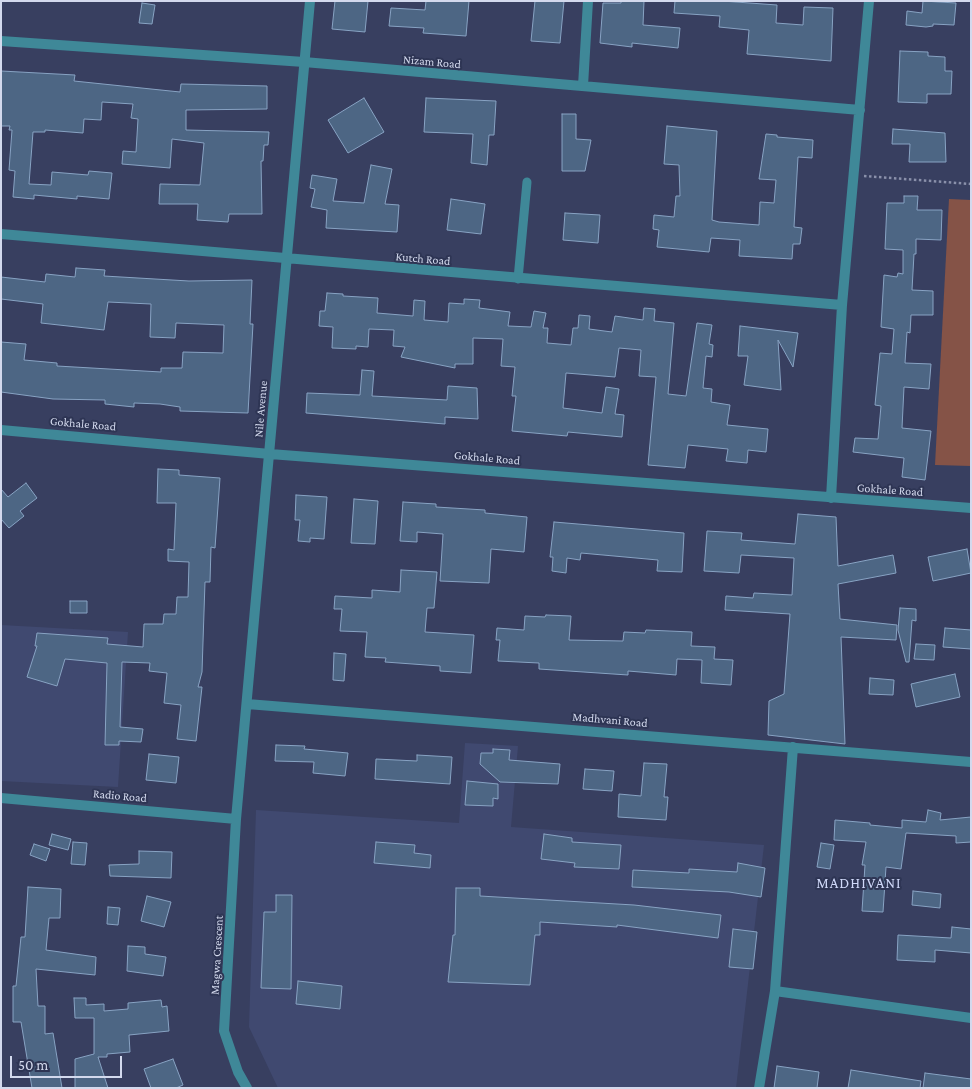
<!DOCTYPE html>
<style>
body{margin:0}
#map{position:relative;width:972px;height:1089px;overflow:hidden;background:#383f60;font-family:"Crimson Pro",serif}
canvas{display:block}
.frame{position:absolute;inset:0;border:2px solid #d3d9ed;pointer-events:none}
.scale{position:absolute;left:10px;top:1056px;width:112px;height:22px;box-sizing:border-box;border:2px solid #d3d9ed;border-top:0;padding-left:6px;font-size:15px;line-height:18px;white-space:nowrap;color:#d3d9ed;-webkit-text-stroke:4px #2e3554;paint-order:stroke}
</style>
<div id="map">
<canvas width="972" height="1089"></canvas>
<div class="frame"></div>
<div class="scale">50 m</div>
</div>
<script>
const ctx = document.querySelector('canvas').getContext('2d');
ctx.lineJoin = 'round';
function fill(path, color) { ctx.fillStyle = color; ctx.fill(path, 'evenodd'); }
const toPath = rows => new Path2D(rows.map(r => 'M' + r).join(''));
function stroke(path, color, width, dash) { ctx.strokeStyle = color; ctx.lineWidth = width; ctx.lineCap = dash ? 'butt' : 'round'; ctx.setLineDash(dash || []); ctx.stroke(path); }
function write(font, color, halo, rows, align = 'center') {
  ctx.font = font + ' "Crimson Pro",serif'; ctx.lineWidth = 4; ctx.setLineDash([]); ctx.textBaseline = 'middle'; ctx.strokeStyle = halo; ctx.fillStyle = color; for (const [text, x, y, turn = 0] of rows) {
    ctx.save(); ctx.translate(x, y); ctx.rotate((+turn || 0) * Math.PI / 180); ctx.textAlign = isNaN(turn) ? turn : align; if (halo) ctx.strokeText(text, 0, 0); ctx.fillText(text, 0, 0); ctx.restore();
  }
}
fill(toPath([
 [1,625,128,632,118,787,1,781],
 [465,743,518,746,511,827,764,845,736,1088,278,1088,249,1027,256,810,459,823]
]), '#404970');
fill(toPath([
 [949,199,971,200,971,466,935,465]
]), '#855347');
const building = toPath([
 [335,1,368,1,365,32,332,29,335,1],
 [426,1,469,1,466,36,423,33,424,28,389,26,391,8,425,10,426,1],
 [535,1,564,1,560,43,531,41,535,1],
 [621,1,644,1,643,25,680,28,678,48,632,43,632,47,600,43,603,3,621,3,621,1],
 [675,1,722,1,777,5,776,23,803,25,804,7,833,8,831,61,747,54,749,30,719,27,720,16,674,13,675,1],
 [923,1,956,3,954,25,933,24,933,26,926,27,906,25,907,11,922,13,923,1],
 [142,3,155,5,152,24,139,23,142,3],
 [900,51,928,52,928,56,945,57,945,71,952,71,951,94,927,94,927,103,898,102,900,51],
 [1,71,75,75,74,81,180,92,181,84,267,86,267,109,186,110,186,130,269,132,268,145,264,145,263,161,261,161,262,214,229,214,228,222,197,220,198,204,159,204,160,184,200,185,204,143,172,139,170,168,122,164,123,151,136,152,138,119,131,118,133,104,102,102,101,120,84,119,83,133,45,130,45,132,33,132,29,184,51,185,52,172,88,175,89,171,112,173,109,199,77,196,77,199,34,195,34,199,13,197,15,171,9,170,12,130,9,130,10,126,1,126,1,71],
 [364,98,384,132,348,153,328,120,364,98],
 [426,98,496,101,494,135,489,135,487,165,471,163,473,134,424,132,426,98],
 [562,114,576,114,576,139,591,140,585,171,562,171,562,114],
 [667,126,717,131,712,220,719,222,759,225,760,202,774,203,776,180,759,179,766,134,777,135,777,137,813,140,812,158,798,157,794,227,802,228,800,244,793,244,792,259,739,256,740,240,711,238,709,252,657,247,659,230,653,229,654,215,674,217,676,196,680,196,679,165,664,164,667,126],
 [893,129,945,133,946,162,909,162,910,144,892,144,893,129],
 [371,165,392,169,385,204,399,205,397,232,326,228,327,210,311,207,315,189,310,188,312,175,337,179,333,201,364,203,371,165],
 [904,196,918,196,917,210,942,210,941,240,916,239,916,254,914,254,912,290,933,291,933,315,911,315,910,333,907,332,905,363,931,364,929,389,904,387,902,428,931,431,925,480,902,477,904,458,853,452,855,438,878,439,881,406,875,405,880,353,892,354,894,329,881,327,884,275,897,277,898,273,903,274,903,250,885,249,887,203,904,203,904,196],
 [451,199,485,204,481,234,447,230,451,199],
 [565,213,600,215,598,243,563,240,565,213],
 [76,268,105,270,104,276,189,281,252,280,250,324,253,324,248,413,180,411,180,407,160,404,134,403,134,407,105,404,105,400,53,399,1,392,1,342,26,344,24,360,57,363,57,366,161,372,161,368,182,368,183,352,223,353,224,325,176,323,175,338,150,337,151,304,108,302,104,330,41,323,43,304,1,299,1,277,45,282,46,274,75,277,76,268],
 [327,293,343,294,343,296,378,298,377,313,413,316,414,300,425,301,424,320,448,322,449,303,464,304,464,299,480,300,479,308,510,312,508,326,531,327,534,311,546,313,543,328,548,328,547,343,571,345,573,328,578,328,579,315,590,316,589,329,612,332,615,316,643,320,644,308,655,309,654,321,674,323,668,394,686,396,697,323,712,325,709,344,713,345,712,357,706,356,703,388,712,389,711,402,730,405,727,425,768,429,766,452,748,450,747,463,726,461,728,449,688,445,685,468,648,465,656,377,639,376,641,350,619,348,615,377,566,373,563,408,602,413,606,387,619,389,615,414,624,415,622,437,568,432,567,436,512,431,516,396,512,396,515,367,501,366,503,339,473,338,473,364,455,364,455,368,401,357,405,347,393,346,394,330,369,329,368,347,356,346,356,349,332,348,333,327,319,326,320,311,325,311,327,293],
 [740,326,798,333,793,367,778,340,781,390,744,385,748,356,738,356,740,326],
 [362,370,374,371,372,396,447,400,448,386,477,388,478,419,445,417,445,424,306,413,307,393,360,395,362,370],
 [158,469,179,470,179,475,220,478,215,548,211,547,210,582,205,582,202,672,198,687,202,687,196,741,177,739,181,705,164,703,167,673,149,671,150,663,122,662,120,727,143,729,141,742,119,741,119,745,105,745,107,663,65,659,57,686,27,677,37,646,35,646,37,633,108,638,107,644,143,647,144,624,163,624,164,614,176,614,177,597,188,597,189,562,168,561,168,549,174,550,176,503,157,503,158,469],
 [26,483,37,498,20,511,24,516,9,528,1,519,1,489,8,497,26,483],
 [296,495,327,497,324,539,310,538,310,542,298,541,300,520,295,520,296,495],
 [354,499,378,501,375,544,351,543,354,499],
 [403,502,436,504,436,507,485,510,485,513,527,517,524,552,491,549,489,583,440,581,443,534,417,532,417,542,400,541,403,502],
 [798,514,836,517,838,566,893,555,896,573,838,584,840,619,897,625,896,640,841,637,845,744,768,735,769,701,784,694,790,614,725,610,726,596,753,598,754,593,792,595,794,558,741,555,739,573,704,571,707,531,742,533,741,540,795,544,798,514],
 [554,522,684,533,682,572,657,571,658,560,581,553,580,560,567,558,566,573,552,571,553,557,550,557,554,522],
 [967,549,971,573,933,581,928,557,967,549],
 [401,570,437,572,434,608,427,608,425,632,474,635,471,673,440,671,440,666,385,662,386,658,365,657,367,632,340,631,342,609,334,609,335,596,372,598,372,590,400,592,401,570],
 [70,601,87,601,87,613,70,613,70,601],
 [900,608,916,609,916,621,912,620,909,662,906,662,898,630,900,608],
 [546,615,571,616,569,640,623,641,624,632,645,633,646,630,692,632,691,646,715,647,714,659,733,660,731,685,701,683,702,660,677,659,676,675,628,671,628,675,539,669,539,663,498,661,500,640,496,640,497,628,524,630,525,616,545,617,546,615],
 [945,628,971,630,971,649,943,647,945,628],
 [916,644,935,645,934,660,914,659,916,644],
 [334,653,346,654,344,681,333,680,334,653],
 [955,674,960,697,916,707,911,684,955,674],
 [870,678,894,680,893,695,869,694,870,678],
 [276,745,305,746,304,749,348,753,345,776,313,773,314,762,275,761,276,745],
 [493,749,510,750,509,760,560,764,558,784,500,782,480,764,481,753,493,753,493,749],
 [149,754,179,757,176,783,146,780,149,754],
 [417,755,452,757,450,784,375,779,376,759,417,761,417,755],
 [644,763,667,764,664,797,668,797,666,820,618,817,619,794,641,796,644,763],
 [585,769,614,771,612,791,583,789,585,769],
 [467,781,498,784,498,799,493,798,493,806,465,805,467,781],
 [928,810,941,813,940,820,971,817,971,842,956,843,956,836,906,833,901,869,886,867,883,912,862,911,865,865,862,865,866,842,834,840,835,820,870,823,870,825,902,828,902,820,926,822,928,810],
 [52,834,71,839,68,850,49,845,52,834],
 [544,834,572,838,572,842,621,845,619,869,574,867,575,863,541,859,544,834],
 [73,842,87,843,85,865,71,864,73,842],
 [376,842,415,845,414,853,431,855,430,868,374,863,376,842],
 [821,843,834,845,830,869,817,867,821,843],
 [34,844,50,849,46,861,30,855,34,844],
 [139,851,172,852,171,878,110,876,109,865,139,864,139,851],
 [738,863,765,868,761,897,729,892,632,887,633,870,689,873,689,869,737,872,738,863],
 [28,887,61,889,60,918,49,918,46,950,96,957,95,975,36,969,38,1006,45,1006,45,1034,53,1033,62,1088,32,1088,21,1022,13,1022,13,986,16,986,21,937,25,937,28,887],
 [456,888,480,888,480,896,634,905,721,915,718,938,617,925,617,927,540,922,540,935,535,935,530,985,448,982,453,935,455,935,456,888],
 [913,891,941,894,940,908,912,905,913,891],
 [276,895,292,895,291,989,261,988,264,912,276,912,276,895],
 [147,896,171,902,164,927,141,921,147,896],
 [108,907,120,908,118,925,107,924,108,907],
 [952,927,971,929,971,953,935,950,935,962,897,960,898,935,951,938,952,927],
 [733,929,757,932,753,969,729,967,733,929],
 [128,946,145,947,145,954,166,957,163,976,127,971,128,946],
 [298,981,342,986,340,1009,296,1004,298,981],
 [74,998,86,998,86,1005,104,1004,104,1011,128,1009,128,1003,161,1000,162,1007,167,1006,169,1031,129,1035,130,1052,107,1054,107,1057,98,1057,108,1088,75,1088,75,1059,94,1054,94,1018,75,1018,74,998],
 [173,1059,183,1085,176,1088,151,1088,144,1069,173,1059],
 [777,1066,819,1072,817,1088,774,1088,777,1066],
 [851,1070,921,1081,920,1088,848,1088,851,1070],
 [925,1073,971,1079,971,1088,923,1088,925,1073]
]);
fill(building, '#4d6684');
stroke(building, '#88a3c3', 1);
stroke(toPath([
 [864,176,971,184]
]), '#8a90aa', 2.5, [2.5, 2.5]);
stroke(toPath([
 [518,279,527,182]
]), '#3f8898', 9);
stroke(toPath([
 [1,41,304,62,860,110],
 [583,86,588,1],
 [1,234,842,305],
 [1,430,270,454,971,508],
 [831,498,842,305,869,1],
 [247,704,971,762],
 [1,798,236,819],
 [775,991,971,1018],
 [247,1088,238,1072,224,1031,236,819,310,1],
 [759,1088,775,991,793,747]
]), '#3f8898', 10);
write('12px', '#d3d9ed', '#2e3554', [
 ["Nizam Road",432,62,5],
 ["Kutch Road",423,259,5],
 ["Nile Avenue",261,409,-85],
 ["Gokhale Road",83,424,5],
 ["Gokhale Road",487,458,5],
 ["Gokhale Road",890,490,4],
 ["Madhvani Road",610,720,5],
 ["Radio Road",120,796,5],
 ["Magwa Crescent",217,955,-87]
]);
ctx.letterSpacing = '1px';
write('15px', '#cfd8f8', '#2e3554', [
 ["MADHIVANI",859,883]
]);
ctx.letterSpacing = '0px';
</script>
